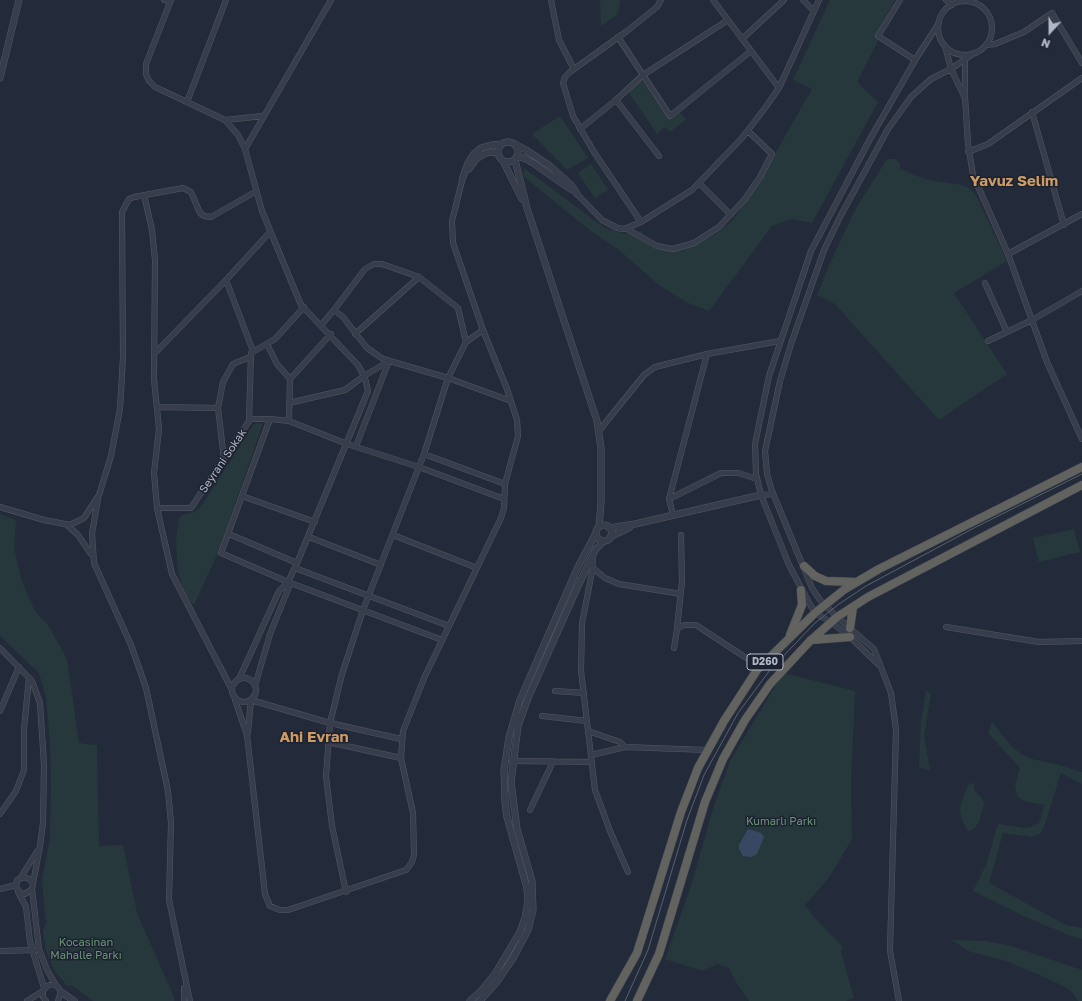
<!DOCTYPE html>
<meta charset="utf-8">
<style>
body{margin:0}
#map{position:relative;width:1082px;height:1001px;overflow:hidden;background:#232b3a;font-family:"Golos Text",sans-serif}
canvas{display:block}
.north{position:absolute;left:1030px;top:12px;width:40px;height:40px;-webkit-text-stroke:3px #1c222f;paint-order:stroke;rotate:201deg;font-size:11px;font-weight:700;line-height:16px;text-align:center;color:#b2b8c6}
.north::after{content:'';display:block;margin:auto;width:14px;height:18px;background:#b2b8c6;clip-path:polygon(50% 0,100% 100%,50% 72%,0 100%)}
</style>
<div id="map">
<canvas width="1082" height="1001"></canvas>
<div class="north">N</div>
</div>
<script>
const ctx = document.querySelector('canvas').getContext('2d');
ctx.lineJoin = 'round';
function fill(path, color) { ctx.fillStyle = color; ctx.fill(path, 'evenodd'); }
const toPath = rows => new Path2D(rows.map(r => 'M' + r).join(''));
function stroke(path, color, width, dash) { ctx.strokeStyle = color; ctx.lineWidth = width; ctx.lineCap = dash ? 'butt' : 'round'; ctx.setLineDash(dash || []); ctx.stroke(path); }
function write(font, color, halo, rows, align = 'center') {
  ctx.font = font + ' "Golos Text",sans-serif'; ctx.lineWidth = 3; ctx.setLineDash([]); ctx.textBaseline = 'middle'; ctx.strokeStyle = halo; ctx.fillStyle = color; for (const [text, x, y, turn = 0] of rows) {
    ctx.save(); ctx.translate(x, y); ctx.rotate((+turn || 0) * Math.PI / 180); ctx.textAlign = isNaN(turn) ? turn : align; if (halo) ctx.strokeText(text, 0, 0); ctx.fillText(text, 0, 0); ctx.restore();
  }
}
fill(toPath([
 [600,0,620,0,618,14,601,26],
 [830,0,895,0,878,30,876,36,879,39,857,82,878,102,812,223,791,219,772,226,709,311,688,303,660,286,619,250,587,228,523,176,524,168,605,228,624,234,641,231,648,243,662,247,692,246,713,236,732,221,753,192,812,89,793,80],
 [638,75,668,118,716,77,719,80,680,113,686,119,670,132,665,127,657,134,625,87],
 [560,116,588,158,567,170,532,134],
 [887,159,895,159,900,164,900,169,917,176,934,181,963,185,970,189,977,197,1007,261,954,293,1007,374,939,420,835,304,817,295,831,261,855,210],
 [591,164,608,190,595,198,578,173],
 [258,423,263,424,218,553,195,603,192,604,183,589,178,572,176,540,179,519,182,515,192,513,200,508,254,424],
 [0,514,16,520,14,548,21,579,34,609,41,618,47,623,67,659,79,743,97,745,99,846,123,845,137,913,174,997,174,1001,93,1001,73,986,67,986,54,970,46,951,43,930,46,923,42,881,50,838,51,785,50,742,46,698,39,673,0,636],
 [1074,529,1080,552,1039,562,1033,538],
 [783,673,855,691,851,781,852,839,828,879,805,905,814,917,843,947,841,952,854,998,846,1001,749,1001,736,982,729,968,717,964,703,971,665,959,691,886,713,809,730,761],
 [926,690,931,694,924,736,930,771,919,767,921,722],
 [992,722,1013,748,1022,754,1032,759,1059,765,1082,772,1082,784,1061,773,1044,827,1040,834,1032,837,1003,833,989,883,1066,925,1082,928,1082,939,1071,936,1028,918,973,891,986,865,998,824,1024,828,1032,827,1040,822,1044,805,1024,801,1017,796,1015,786,1020,768,988,733],
 [969,783,974,784,974,790,982,798,984,805,979,822,974,829,968,831,962,820,960,811,961,803],
 [952,940,985,941,1008,945,1082,970,1082,1001,1078,1001,1073,993,1067,988,1042,976,1006,961,968,951]
]), '#26383c');
fill(toPath([
 [748,829,761,833,764,837,757,854,751,857,743,856,739,849,739,845]
]), '#394862');
const minor = toPath([
 [164,0,170,2],
 [171,0,146,64,146,74,149,81,155,87,225,120,263,116],
 [551,0,559,40,574,69],
 [713,0,779,88],
 [803,0,814,11],
 [900,0,878,36,915,60],
 [946,0,952,5],
 '938 28a27 27 0 1 1 54 0a27 27 0 1 1-54 0Z',
 [618,37,670,116,751,51],
 [742,39,784,0],
 [986,45,995,44,1024,32,1052,13,1082,63],
 [945,46,951,69,964,96],
 [965,55,965,97,968,144,973,175,1008,254,1047,362,1082,439],
 [616,100,659,156],
 [187,102,226,0],
 [1032,112,1064,225],
 [225,120,238,135,245,149],
 [580,129,616,100,643,75,728,20],
 [968,152,988,144,1082,78],
 [699,183,731,215],
 [577,194,602,220,617,228,624,229,641,222,692,190,742,138,765,108,779,88,819,0],
 [144,195,152,230,155,260,154,379,159,429,154,473,157,508,172,574,231,688],
 [641,222,594,152,573,116,563,83,565,77,570,72,627,31,657,7,661,0],
 [627,229,657,246,673,249,694,243,719,227,745,199,760,177,772,154,748,131],
 [1008,254,1082,214],
 [226,280,253,351],
 [985,283,1007,332],
 [334,310,365,269,374,264,382,264,419,277,458,308,466,342],
 [322,324,334,310,343,317,367,348,383,359,448,378,511,401],
 [355,334,419,277],
 [988,341,1032,320,1082,291],
 [267,344,277,364,290,379],
 [155,353,226,280,270,232],
 [289,403,345,390,364,376,389,361],
 [158,407,218,408],
 [249,419,270,419,289,421,347,444,419,467,504,499],
 [270,419,221,553,288,582,442,640],
 [289,421,290,379,331,334],
 [598,432,644,375,655,367,707,354,780,341],
 [356,446,389,361],
 [424,454,505,484],
 [224,459,218,408,223,382,233,364,250,357],
 [761,495,773,494],
 [242,496,315,522],
 [98,499,92,533,94,563,131,645,146,688,168,791,171,823,169,900,190,1001],
 [669,499,721,473,738,473,757,479],
 [0,507,44,520,70,525,84,518,99,495,111,456,120,409,123,357,122,212,129,199,134,197,183,188,191,192,200,213,204,216,211,217,255,192],
 [157,508,191,508,249,421,251,353,275,339,304,307],
 [673,515,669,499,707,354],
 [67,525,78,535,91,554],
 [229,534,297,563],
 [393,535,477,568],
 [309,537,381,565],
 [593,556,592,572,582,623,581,671,595,790,610,831,628,872],
 [295,568,449,626],
 [593,568,605,578,619,584,681,594],
 [946,627,1039,642,1082,641],
 [677,629,682,581,681,535],
 [0,648,32,681,40,703,44,765,43,823,40,846,32,889,25,894,20,893,16,887,17,880,24,877,31,880,33,884],
 [674,648,677,629,684,625,696,625,760,667],
 [879,665,850,637,831,622,815,613,808,601,789,565,761,495,756,474,755,444,769,376,811,251,870,139,917,57,939,23],
 '232 690a12 12 0 1 1 24 0a12 12 0 1 1-24 0Z',
 [239,679,279,591,288,582,297,563,368,391,365,378,358,365,301,305,262,211,245,149,331,0],
 [255,686,270,634,289,587,288,582],
 [555,691,584,693],
 [235,700,247,735,265,894,270,906,280,910,288,910,406,870,412,862,414,855,413,813,401,758,403,731,425,676,501,518,504,508,505,484,518,436,517,420,507,389,483,330,453,243,452,221,463,177],
 [0,711,19,667],
 [542,716,587,721],
 [588,731,620,742,625,747,708,750],
 [248,732,251,700,330,723,401,739],
 [328,742,401,758],
 [591,755,625,747],
 [512,761,592,762],
 [530,810,551,766,552,761],
 [0,814,16,791,24,770,24,729,29,678],
 [21,877,38,850],
 [0,889,16,885],
 [32,889,39,949,47,970,56,985],
 [18,892,26,907,30,942,44,988],
 [346,892,332,826,326,776,330,723,342,674,363,610,424,454,448,378,466,342,483,330],
 [0,951,35,950],
 [27,1001,43,991],
 [46,1001,43,997,43,991,47,986,53,984,58,987,61,992,58,1001],
 [184,1001,184,988],
 [899,1001,890,951,896,730,891,693,874,649,837,617,820,600,812,588,772,491,767,474,765,451,780,381,791,344,824,250,841,215,888,129,911,97,931,79,951,69,974,53]
]);
const tertiary = toPath([
 [0,78,19,0],
 '498 152a10 10 0 1 1 20 0a10 10 0 1 1-20 0Z',
 [515,144,526,150,550,166,571,185,577,194],
 [518,157,524,158,533,163,570,189],
 [515,160,527,208,597,421,601,448,601,502,599,527],
 [503,161,522,199],
 [469,169,476,159,482,155,489,152,498,153],
 [463,177,468,163,473,155,481,148,491,145,502,144],
 '596 533a8 8 0 1 1 16 0a8 8 0 1 1-16 0Z',
 [609,528,635,524,761,495],
 [610,537,630,527],
 [61,992,74,1001],
 [470,1001,481,991,495,974,520,932,525,918,528,901,527,888,507,817,505,801,504,770,509,737,520,700,578,567,596,533],
 [480,1001,496,983,512,960,528,930,533,910,532,881,517,829,511,782,518,726,528,698,578,586,596,549,604,541]
]);
const trunk = toPath([
 [804,566,815,576,826,581,856,582],
 [850,628,853,607],
 [790,635,802,605,801,590],
 [811,640,850,637],
 [610,1001,637,953,681,812,698,768,724,721,757,670,815,613,845,589,879,569,1082,467],
 [637,1001,659,954,705,802,723,759,745,720,770,684,810,641,837,617,868,597,1082,485]
]);
stroke(minor, '#525865', 6);
stroke(tertiary, '#525865', 7);
stroke(trunk, '#424855', 9);
stroke(minor, '#373d4a', 5);
stroke(tertiary, '#373d4a', 6);
stroke(trunk, '#62625f', 8);
stroke(toPath([
 [625,1001,648,950,687,820,704,775,738,713,770,670,815,623,839,604,866,586,974,528,1082,474]
]), '#596171', 1);
for (const [x, y, w] of [
 [765,662,36]
]) { const box = new Path2D(); box.roundRect(x - w / 2, y - 8, w, 16, 3); ctx.fillStyle = '#1c222f'; ctx.fill(box); stroke(box, '#b2b8c6', 1); }
write('bold 10px', '#b2b8c6', null, [
 ["D260",765,662]
]);
write('11px', '#b2b8c6', '#1c222f', [
 ["Seyrani Sokak",223,461,-56]
]);
write('11px', '#6b9578', '#1c222f', [
 ["Kumarlı Parkı",781,822],
 ["Kocasinan",86,943],
 ["Mahalle Parkı",86,956]
]);
write('bold 15px', '#ce9b65', '#1c222f', [
 ["Yavuz Selim",1014,181],
 ["Ahi Evran",314,737]
]);
</script>
